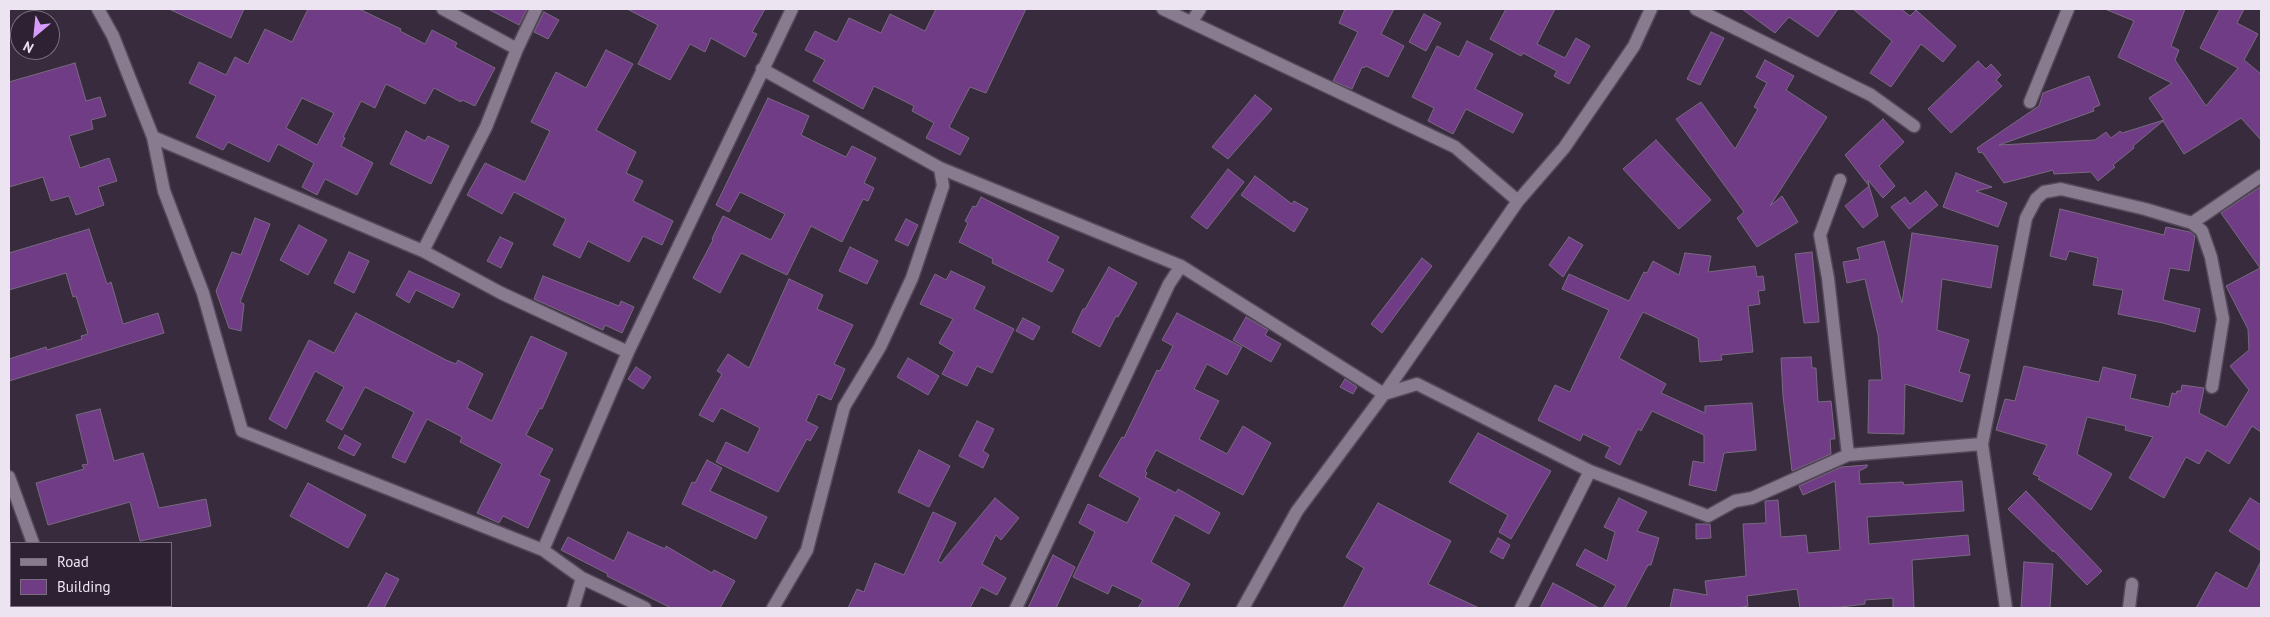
<!DOCTYPE html>
<style>
body{margin:0}
#map{position:relative;width:2270px;height:617px;overflow:hidden;background:#382b3e;font-family:"PT Sans",sans-serif}
canvas{display:block}
.frame{position:absolute;inset:0;border:10px solid #ece4f0;pointer-events:none}
.legend{position:absolute;left:10px;top:542px;width:162px;height:65px;box-sizing:border-box;background:#2e2133;border:1px solid #7a6f7f;margin:0;padding:6px 9px;list-style:none;font-size:15px;color:#ece4f0}
.legend li{display:flex;align-items:center;gap:10px;height:25px}
.legend b{width:25px;border:1px solid #7a6f7f}
.north{position:absolute;left:10px;top:10px;width:50px;height:50px;box-sizing:border-box;background:#2e2133;border:1px solid #7a6f7f;border-radius:50%;rotate:208deg;font-size:14px;font-weight:700;line-height:20px;text-align:center;color:#ece4f0}
.north::after{content:'';display:block;margin:auto;width:18px;height:22px;background:#d79bf9;clip-path:polygon(50% 0,100% 100%,50% 72%,0 100%)}
</style>
<div id="map">
<canvas width="2270" height="617"></canvas>
<div class="frame"></div>
<ul class="legend">
<li><b style="height:6px;background:#887a8f"></b>Road</li>
<li><b style="height:14px;background:#703c85"></b>Building</li>
</ul>
<div class="north">N</div>
</div>
<script>
const ctx = document.querySelector('canvas').getContext('2d');
ctx.lineJoin = 'round';
function fill(path, color) { ctx.fillStyle = color; ctx.fill(path, 'evenodd'); }
const toPath = rows => new Path2D(rows.map(r => 'M' + r).join(''));
function stroke(path, color, width, dash) { ctx.strokeStyle = color; ctx.lineWidth = width; ctx.lineCap = dash ? 'butt' : 'round'; ctx.setLineDash(dash || []); ctx.stroke(path); }
const building = toPath([
 [169,9,244,9,231,38,169,9],
 [308,9,359,9,401,29,400,31,425,44,432,30,457,43,455,47,495,68,475,106,462,100,461,102,434,88,425,104,386,84,375,108,361,101,343,137,345,138,341,146,373,163,357,195,325,179,317,195,302,187,314,163,278,144,269,162,228,142,223,150,196,137,216,96,189,83,199,62,226,75,235,57,248,64,265,29,292,42,308,9],
 [302,98,334,113,317,145,286,128,302,98],
 [488,9,527,9,519,25,488,9],
 [627,9,765,9,752,32,757,34,745,57,711,38,705,52,690,44,670,80,638,64,658,25,627,9],
 [936,9,1026,9,986,93,970,87,949,127,969,138,960,155,926,138,934,123,912,111,914,106,874,86,863,109,813,81,825,60,805,50,815,31,837,42,849,18,881,33,890,14,925,31,936,9],
 [1345,9,1394,9,1381,34,1404,46,1388,77,1366,66,1364,68,1362,67,1352,89,1333,81,1358,32,1339,23,1345,9],
 [1506,9,1555,9,1537,44,1565,58,1576,38,1590,46,1569,84,1554,76,1557,71,1523,53,1521,56,1490,39,1506,9],
 [1742,9,1838,9,1818,37,1789,17,1775,33,1742,9],
 [1853,9,1901,9,1910,16,1916,10,1956,46,1943,62,1921,44,1891,87,1870,73,1892,41,1853,9],
 [2105,9,2185,9,2171,46,2179,50,2175,60,2206,106,2238,68,2200,48,2220,9,2244,9,2237,23,2258,34,2244,60,2261,74,2261,140,2241,118,2184,154,2163,121,2133,146,2134,148,2113,165,2115,167,2098,181,2091,172,2054,174,2053,170,2004,183,1982,152,1979,153,1977,148,2039,106,2043,93,2089,76,2100,105,2093,108,2094,111,1999,145,2095,140,2106,132,2111,138,2120,131,2122,133,2164,120,2149,98,2172,83,2118,57,2134,21,2105,9],
 [544,12,559,20,548,39,534,32,544,12],
 [1424,14,1441,23,1426,51,1409,42,1424,14],
 [1711,32,1724,38,1700,85,1687,79,1711,32],
 [1467,41,1493,54,1475,89,1523,114,1513,133,1466,109,1453,134,1428,121,1434,108,1412,97,1437,46,1459,57,1467,41],
 [606,50,633,64,596,130,636,152,626,173,643,181,633,201,673,221,662,245,643,236,629,262,588,241,580,258,553,245,566,219,514,192,502,214,467,195,485,163,525,182,550,131,531,122,556,72,586,88,606,50],
 [1765,60,1794,76,1786,90,1827,117,1770,206,1782,196,1798,222,1757,247,1737,218,1744,212,1676,119,1701,102,1735,149,1758,109,1754,107,1767,83,1756,77,1765,60],
 [1978,61,1986,69,1991,64,2001,75,1996,80,2002,86,1951,133,1928,109,1978,61],
 [75,63,86,101,100,97,106,116,91,120,93,129,69,136,80,168,109,158,117,181,98,187,104,205,76,215,69,196,51,201,43,177,9,187,9,82,75,63],
 [1255,95,1272,109,1228,159,1212,147,1255,95],
 [768,98,809,116,801,135,846,157,852,146,876,158,864,183,874,188,868,201,863,199,842,242,811,226,787,275,741,253,720,293,693,278,713,240,712,239,723,216,771,240,785,214,740,192,729,212,716,205,768,98],
 [1883,119,1904,142,1879,166,1895,186,1883,198,1868,180,1869,186,1845,155,1883,119],
 [406,131,425,141,428,136,449,146,431,184,390,164,406,131],
 [1656,140,1711,200,1679,229,1623,169,1656,140],
 [1228,169,1244,182,1207,229,1191,217,1228,169],
 [1956,173,1992,187,1976,191,2007,203,1998,227,1943,207,1956,173],
 [1255,176,1292,204,1294,201,1308,209,1294,232,1241,195,1255,176],
 [1869,186,1878,216,1863,228,1845,206,1869,186],
 [2260,187,2261,432,2252,426,2229,464,2207,450,2199,464,2186,457,2164,498,2129,478,2153,437,2125,430,2126,426,2087,417,2077,454,2112,474,2091,510,2038,479,2040,477,2033,474,2047,445,1996,430,2005,399,2015,401,2024,366,2099,382,2103,367,2136,375,2130,398,2169,407,2172,393,2176,394,2177,391,2181,391,2182,385,2204,388,2199,413,2226,427,2249,390,2230,366,2249,350,2248,329,2226,286,2260,268,2221,213,2260,187],
 [1926,191,1938,205,1909,229,1891,207,1905,197,1910,204,1926,191],
 [981,197,1059,237,1047,261,1064,270,1052,292,992,263,993,259,959,242,968,223,965,221,973,206,976,207,981,197],
 [2060,209,2164,235,2166,227,2190,232,2195,236,2189,271,2170,268,2163,300,2200,309,2195,332,2163,323,2118,314,2123,290,2093,285,2098,258,2069,251,2066,260,2050,256,2060,209],
 [255,218,270,224,240,302,244,304,241,331,229,328,216,291,232,252,241,255,255,218],
 [906,219,918,225,908,246,895,240,906,219],
 [299,225,327,240,308,275,280,260,299,225],
 [89,229,107,284,111,282,123,324,158,313,164,333,9,381,9,359,46,347,47,350,82,339,81,336,88,334,76,296,73,297,66,273,9,290,9,253,89,229],
 [1912,233,1998,246,1991,288,1942,279,1937,330,1969,340,1959,372,1970,375,1962,402,1905,384,1904,434,1868,433,1869,380,1882,380,1878,335,1865,279,1847,283,1843,262,1860,259,1857,248,1884,241,1902,303,1912,233],
 [500,237,513,243,501,268,487,261,500,237],
 [1569,237,1583,245,1563,277,1549,265,1569,237],
 [850,247,878,261,867,284,839,271,850,247],
 [349,252,369,261,354,293,334,283,349,252],
 [1812,252,1819,322,1804,323,1795,254,1812,252],
 [1685,253,1711,256,1708,272,1755,266,1757,277,1763,276,1765,290,1758,291,1760,304,1748,306,1753,352,1721,355,1722,360,1700,362,1698,338,1643,312,1619,358,1666,384,1661,393,1705,413,1705,406,1752,403,1756,450,1724,453,1716,491,1689,485,1693,461,1704,463,1704,435,1652,411,1641,431,1638,429,1620,465,1605,457,1610,447,1583,434,1580,441,1538,420,1555,385,1570,392,1609,310,1562,289,1569,274,1629,301,1644,272,1647,273,1653,261,1679,275,1685,253],
 [1422,258,1432,266,1382,333,1371,324,1422,258],
 [1109,267,1137,283,1118,317,1116,316,1100,347,1072,332,1083,309,1085,309,1109,267],
 [409,271,460,294,453,308,416,290,409,303,396,295,409,271],
 [951,271,985,287,974,309,1014,329,992,373,977,366,967,386,942,374,954,352,939,343,953,319,920,304,935,274,946,280,951,271],
 [543,276,619,306,621,301,634,307,622,333,605,325,603,330,534,299,543,276],
 [789,279,823,295,817,309,853,325,834,364,845,369,831,400,818,394,806,421,818,427,810,441,807,439,778,492,716,462,726,442,748,453,760,428,721,408,713,422,699,415,722,374,717,371,728,354,749,368,789,279],
 [356,313,446,360,456,364,458,360,483,374,467,408,492,421,531,336,567,353,542,409,540,408,526,435,553,449,539,475,550,480,528,528,503,516,499,523,477,513,502,464,460,442,462,437,427,419,405,463,392,457,414,412,365,387,342,430,326,421,344,387,315,371,286,429,269,419,309,340,334,353,356,313],
 [1177,313,1242,347,1227,375,1207,364,1194,389,1219,401,1199,439,1227,454,1243,426,1271,443,1243,495,1156,450,1145,471,1147,473,1145,477,1176,493,1178,489,1220,513,1209,534,1175,515,1151,562,1190,584,1177,608,1138,608,1143,600,1112,585,1108,594,1073,577,1095,532,1079,523,1088,504,1127,523,1140,498,1099,476,1122,437,1124,438,1157,370,1160,371,1173,346,1162,340,1177,313],
 [1246,317,1268,330,1265,335,1281,344,1271,362,1233,340,1246,317],
 [1023,318,1040,327,1033,340,1016,331,1023,318],
 [1811,357,1812,368,1816,368,1818,402,1831,401,1835,439,1830,439,1831,454,1792,471,1783,396,1781,358,1811,357],
 [908,358,939,376,928,395,897,377,908,358],
 [636,367,651,377,643,389,628,379,636,367],
 [1345,379,1357,387,1353,394,1340,387,1345,379],
 [100,409,114,461,143,453,159,508,206,499,211,526,140,541,130,502,48,525,36,483,84,469,82,465,88,464,76,415,100,409],
 [977,421,994,429,983,451,989,455,983,468,959,456,977,421],
 [1478,433,1551,471,1511,539,1499,532,1508,515,1449,482,1478,433],
 [345,435,361,444,354,456,338,448,345,435],
 [919,450,950,466,929,507,898,492,919,450],
 [707,460,722,468,710,491,767,517,756,539,682,504,692,482,695,483,707,460],
 [1867,465,1867,467,1859,471,1860,484,1903,482,1904,485,1962,481,1964,511,1867,517,1869,544,1968,535,1970,555,1912,560,1914,608,1893,608,1893,598,1865,600,1865,604,1833,608,1800,608,1797,589,1747,596,1748,606,1737,608,1670,608,1674,589,1707,595,1705,581,1746,576,1743,524,1766,523,1765,501,1778,500,1781,537,1806,535,1808,553,1840,550,1835,481,1803,495,1799,486,1841,467,1867,465],
 [308,483,366,515,348,548,290,516,308,483],
 [2026,491,2102,571,2087,585,2053,550,2053,552,2008,509,2026,491],
 [995,498,1019,518,1001,540,996,535,982,564,1006,578,997,595,981,587,970,608,848,608,857,589,864,592,875,563,904,575,933,512,956,523,938,561,941,563,995,498],
 [1619,498,1647,512,1637,531,1659,538,1651,565,1648,565,1625,608,1603,608,1616,586,1576,565,1585,549,1607,561,1615,532,1604,527,1619,498],
 [2250,498,2261,505,2261,551,2229,531,2250,498],
 [1378,503,1451,541,1428,584,1479,608,1343,608,1364,568,1346,557,1378,503],
 [1696,524,1710,524,1711,538,1696,539,1696,524],
 [628,532,665,549,666,546,712,573,714,570,735,581,720,608,671,608,607,576,608,574,561,550,568,537,614,561,628,532],
 [1498,538,1510,545,1503,559,1490,552,1498,538],
 [1053,555,1075,567,1056,608,1028,608,1053,555],
 [2261,561,2261,608,2196,608,2216,572,2247,589,2261,561],
 [2024,562,2053,564,2050,608,2021,608,2024,562],
 [386,573,399,579,384,608,367,608,386,573],
 [1553,583,1570,592,1599,608,1540,608,1553,583]
]);
fill(building, '#703c85');
stroke(building, '#796a80', 1);
const minor = toPath([
 [98,9,113,36,153,137,164,191,203,293,242,431,543,550,582,578,645,608],
 [443,9,517,49],
 [1163,9,1455,147,1518,201],
 [1696,9,1871,95,1914,126],
 [1192,21,1200,9],
 [762,69,940,168,1181,266,1384,394,1417,384,1590,471,1708,516,1735,501,1752,498,1848,455,1982,444,2006,608],
 [2030,102,2068,9],
 [153,137,423,251,501,293,628,352],
 [1840,180,1820,235,1828,278,1848,455],
 [2192,223,2261,176],
 [423,251,486,127,517,49,536,9],
 [1982,444,2026,218,2036,199,2044,192,2061,189,2145,209,2192,223,2202,231,2211,257,2223,319,2212,387],
 [9,477,33,543],
 [543,550,628,352,792,9],
 [52,606,52,608],
 [573,608,582,578],
 [773,608,807,550,844,407,880,347,912,278,943,186,940,168],
 [1016,608,1169,284,1181,266],
 [1243,608,1297,511,1384,394,1518,201,1564,148,1634,46,1651,9],
 [1521,608,1590,471],
 [2129,608,2132,584]
]);
stroke(minor, '#544959', 15);
stroke(minor, '#887a8f', 12);
</script>
